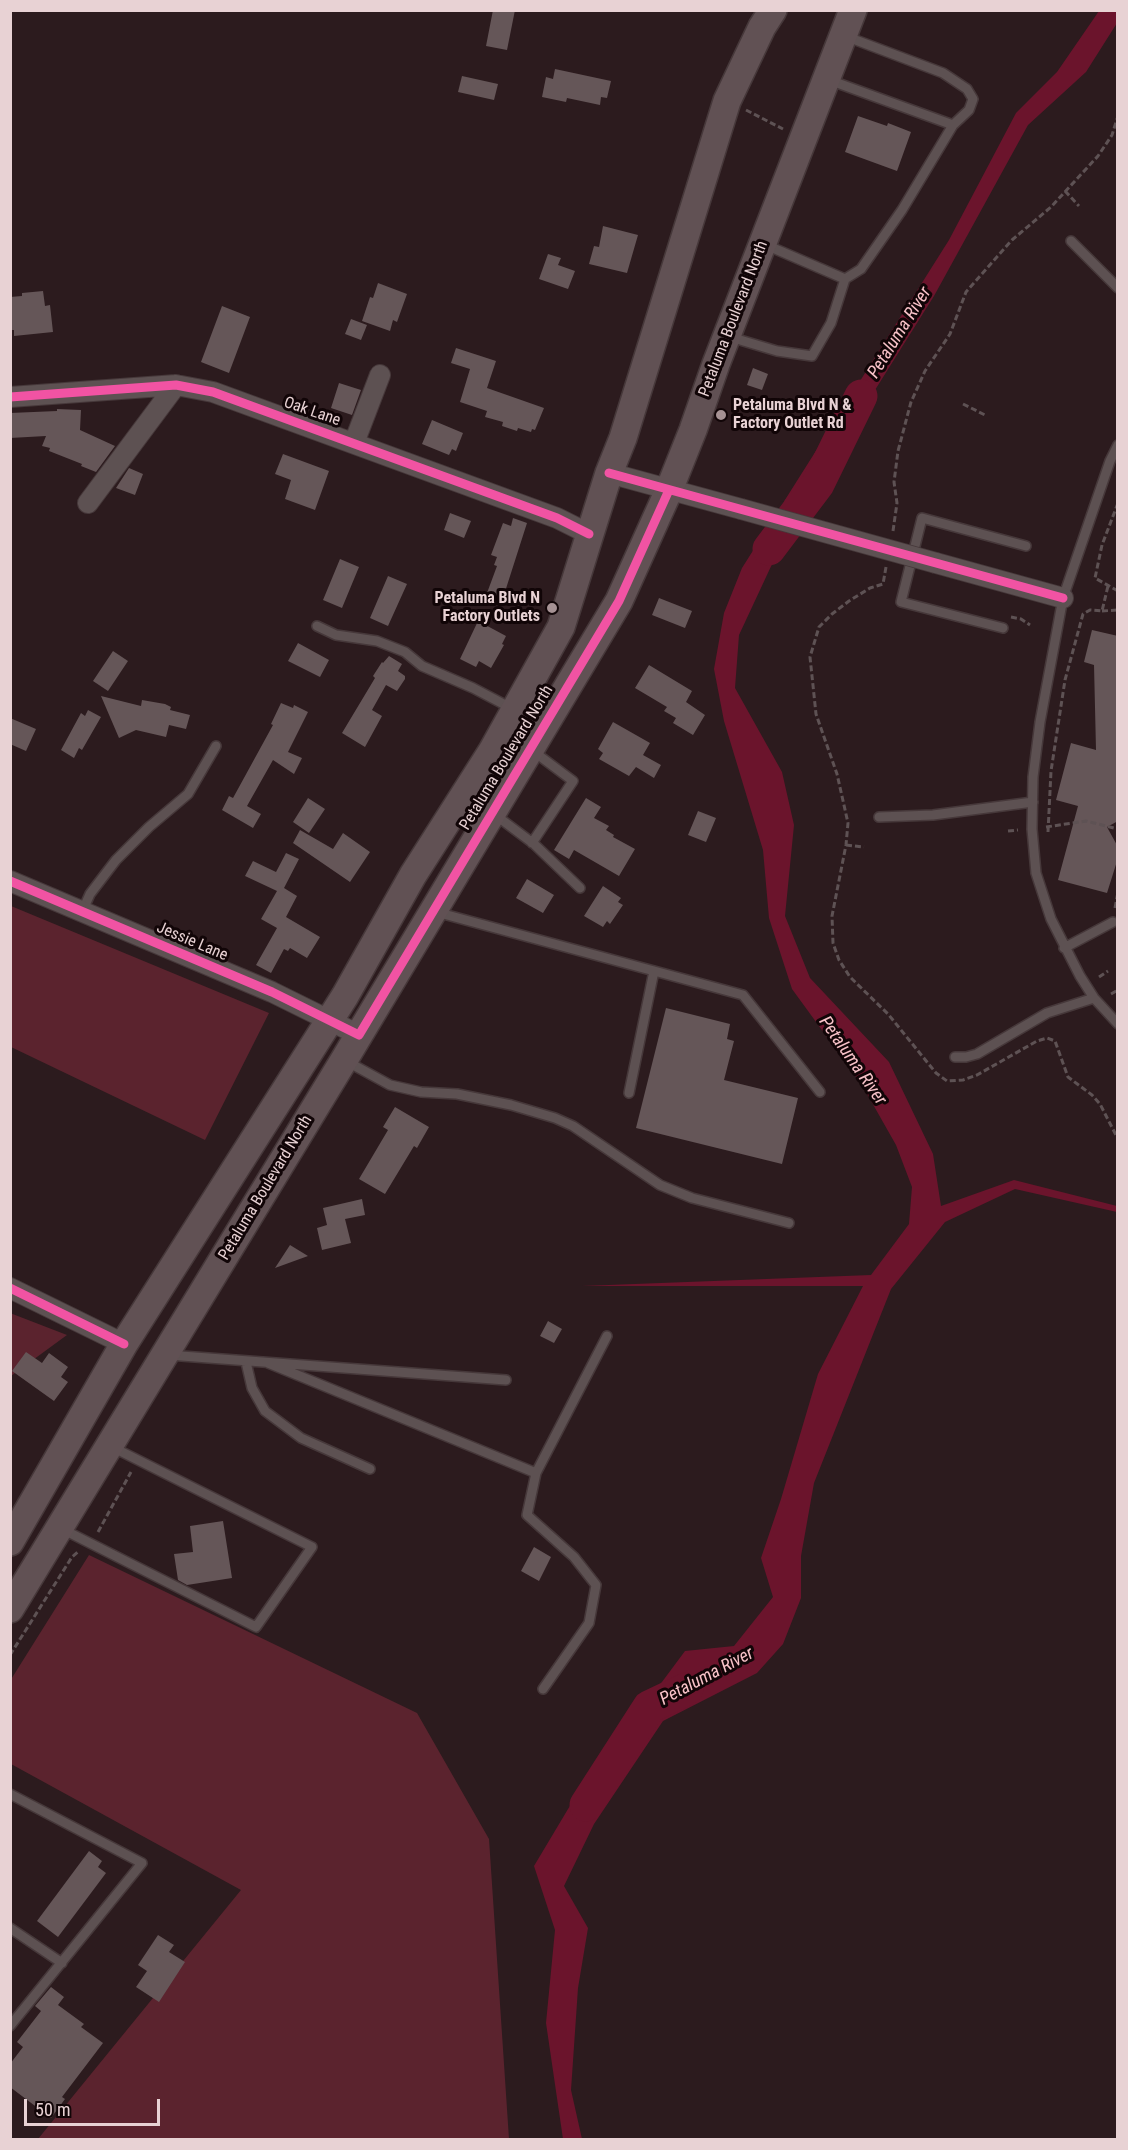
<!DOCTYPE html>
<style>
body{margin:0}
#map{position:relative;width:1128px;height:2150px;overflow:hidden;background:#2c1b1e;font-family:"Roboto Condensed",sans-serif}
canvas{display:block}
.frame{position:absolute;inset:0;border:12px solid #e8d2d4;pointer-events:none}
.scale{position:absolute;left:24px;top:2099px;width:136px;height:27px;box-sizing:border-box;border:3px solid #e8d2d4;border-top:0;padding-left:8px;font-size:18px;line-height:21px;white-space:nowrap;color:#e8d2d4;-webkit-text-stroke:4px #110507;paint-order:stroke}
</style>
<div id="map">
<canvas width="1128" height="2150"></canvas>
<div class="frame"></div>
<div class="scale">50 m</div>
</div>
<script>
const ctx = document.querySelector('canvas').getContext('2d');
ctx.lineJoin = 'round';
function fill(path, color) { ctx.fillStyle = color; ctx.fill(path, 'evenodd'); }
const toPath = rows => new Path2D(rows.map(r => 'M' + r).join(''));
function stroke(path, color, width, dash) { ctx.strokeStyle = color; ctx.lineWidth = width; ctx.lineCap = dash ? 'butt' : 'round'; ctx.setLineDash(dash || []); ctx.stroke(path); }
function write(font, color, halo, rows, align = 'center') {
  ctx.font = font + ' "Roboto Condensed",sans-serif'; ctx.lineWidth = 6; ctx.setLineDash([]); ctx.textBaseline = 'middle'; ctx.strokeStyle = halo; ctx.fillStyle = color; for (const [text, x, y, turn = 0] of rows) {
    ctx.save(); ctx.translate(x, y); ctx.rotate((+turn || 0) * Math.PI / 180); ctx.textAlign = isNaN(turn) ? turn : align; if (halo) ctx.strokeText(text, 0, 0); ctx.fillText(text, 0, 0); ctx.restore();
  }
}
fill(toPath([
 [11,906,269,1013,205,1140,11,1047],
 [10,1313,67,1335,11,1376,10,1376],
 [89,1555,417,1713,489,1839,509,2139,38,2139,241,1890,11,1764,10,1681]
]), '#5b232e');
fill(toPath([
 [1099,11,1117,11,1117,23,1086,72,1028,125,934,296,875,390,815,472,739,635,735,688,782,772,794,825,785,916,810,978,889,1062,933,1154,941,1206,1014,1180,1117,1206,1117,1212,1015,1189,945,1222,891,1289,814,1483,801,1556,801,1598,783,1644,757,1673,663,1721,594,1824,564,1886,588,1928,578,1988,571,2090,582,2139,563,2139,546,2023,555,1930,534,1866,574,1799,631,1749,656,1690,685,1651,734,1646,773,1597,761,1558,781,1499,818,1374,863,1286,582,1286,871,1275,909,1224,912,1187,896,1145,862,1085,792,989,769,918,763,850,724,721,714,669,724,613,742,568,949,240,1016,113,1057,72]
]), '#6b142c');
fill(toPath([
 [781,501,802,506,782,549,755,542]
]), '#2c1b1e');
stroke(toPath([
 [769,549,818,484,861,396],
 [586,1805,649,1707,687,1689]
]), '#6b142c', 33);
fill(toPath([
 [493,10,515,10,507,50,486,46],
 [555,69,611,81,607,98,601,97,600,105,567,98,566,102,542,97,546,77,553,79],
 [462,76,498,84,494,100,458,92],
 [858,116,887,126,888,123,911,132,897,171,845,152],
 [603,226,638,235,627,273,589,264,594,246,599,247],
 [548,254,561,258,558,265,575,271,568,289,539,279],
 [378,283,407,294,397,322,393,320,390,331,362,321,370,297,373,298],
 [43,291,45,306,50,305,53,332,14,336,14,330,10,330,10,297,22,296,22,293],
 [222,306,250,317,229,373,201,362],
 [351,319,367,325,361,340,345,334],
 [456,348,496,361,487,388,544,408,535,430,532,429,531,432,518,428,517,431,502,426,503,422,485,417,487,411,460,402,470,369,451,363],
 [753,368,768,374,762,390,747,385],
 [339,383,361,390,352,415,331,408],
 [57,409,81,410,80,430,115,446,96,472,81,466,82,464,49,451,50,448,42,446,46,436,10,438,10,413,57,411],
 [432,420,463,433,456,451,452,449,449,455,422,444],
 [283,454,329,471,315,510,285,499,291,480,275,474],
 [129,468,143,474,135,495,116,488],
 [450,513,471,521,464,538,444,530],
 [513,518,527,523,503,598,487,593,497,566,494,565,497,557,491,555,503,523,511,526],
 [340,559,359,567,342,608,323,600],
 [388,576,407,584,388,626,370,618],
 [659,598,692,611,685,628,652,615],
 [478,621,506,636,502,644,504,645,491,668,479,661,476,667,460,659],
 [1092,630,1118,636,1118,821,1107,827,1118,847,1118,858,1107,893,1058,880,1078,806,1056,800,1071,743,1096,750,1094,665,1084,662],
 [298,643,329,660,320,677,288,661],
 [113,651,128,661,108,691,93,681],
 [389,656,402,664,398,671,405,676,405,679,397,691,386,685,372,710,382,716,365,747,342,733,375,678,373,676,382,662,383,663],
 [649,665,692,691,686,702,705,715,693,735,673,723,676,718,664,711,667,707,635,688],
 [101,696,141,706,142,700,165,704,171,707,170,710,190,715,186,729,169,725,166,737,136,730,119,738],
 [281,703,293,708,294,705,308,712,288,752,302,758,294,774,273,760,247,806,261,814,253,828,222,810,229,796,233,798,273,725,271,724],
 [88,710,101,717,82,750,79,748,74,758,61,750,81,713,85,716],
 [10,718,36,729,26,751,10,744],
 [613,722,650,743,643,755,661,765,654,778,636,767,629,776,599,759,603,753,598,749],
 [308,798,325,809,309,833,293,822],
 [586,798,601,807,594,818,609,826,606,830,614,835,613,837,635,849,619,876,574,850,569,859,554,850],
 [698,811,716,818,706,842,688,835],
 [300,830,333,849,343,833,370,852,350,882,293,843],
 [286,853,299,859,284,888,297,896,286,917,320,937,307,958,290,948,288,951,284,949,271,973,256,965,277,928,261,919,277,891,245,876,253,861,276,872],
 [527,879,554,895,543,913,516,898],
 [603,886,621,898,618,902,623,905,610,924,607,921,603,927,584,916],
 [666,1008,730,1024,727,1039,734,1041,724,1080,798,1098,782,1164,636,1128],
 [395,1107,429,1127,417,1148,414,1146,385,1194,359,1179,388,1130,383,1127],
 [362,1199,365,1215,345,1219,351,1243,322,1250,317,1228,327,1225,323,1208],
 [290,1245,308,1256,275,1268],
 [548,1321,562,1329,554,1343,540,1336],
 [26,1352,42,1363,49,1353,68,1367,61,1377,68,1382,54,1401,12,1371],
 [223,1521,232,1578,187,1585,178,1580,174,1554,193,1552,190,1526],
 [534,1547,551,1557,539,1581,521,1571],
 [89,1851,102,1861,98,1867,106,1873,58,1937,37,1921],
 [158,1935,174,1945,169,1952,185,1962,159,2002,136,1987,147,1971,138,1965],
 [51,1987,64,1997,58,2005,84,2024,81,2027,103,2043,62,2097,65,2099,51,2118,10,2087,10,2064,23,2047,17,2042,41,2011,35,2006]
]), '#655658');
const lane = toPath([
 [829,80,953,125,969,110,973,99,967,89,943,73,845,36],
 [1071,241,1118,288],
 [766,245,845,279,861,269,902,210,953,125],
 [730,337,777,351,812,356,831,323,845,279],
 [1118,445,1110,461,1063,598,1040,722,1033,777,1032,829,1036,873,1051,919,1080,976,1094,998,1118,1024],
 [317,626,336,635,377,641,405,652,422,666,473,688,513,709],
 [1003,628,901,602,922,518,1026,546],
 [494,814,534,844,580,888],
 [879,817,933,815,1033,802],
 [532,843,573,781,533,751],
 [82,912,90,894,116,860,149,827,188,794,216,746],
 [436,912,743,995,820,1092],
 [1064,948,1113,922],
 [955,1057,966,1057,977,1054,1047,1013,1094,998],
 [346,1061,390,1085,421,1092,457,1094,511,1105,555,1118,573,1126,660,1185,692,1198,789,1223],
 [629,1093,654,971],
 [168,1355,506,1380],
 [246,1362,252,1388,265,1411,301,1438,370,1469],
 [268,1363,536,1473,607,1336],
 [536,1473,527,1515,574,1557,596,1585,589,1623,543,1689],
 [62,1529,256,1627,312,1547,112,1447],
 [10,1794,142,1863,10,2026],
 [10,1928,62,1963]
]);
const street = toPath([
 [10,397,176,385,213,392,557,518,589,534],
 [354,443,380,375],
 [609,473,741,509],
 [88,503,176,385],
 [936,563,1063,598],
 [10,881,272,992,359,1035],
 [10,1288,124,1344]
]);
const secondary = toPath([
 [10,1542,124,1344,345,996,413,875,492,751,561,627,609,473,623,438,727,101,762,27,773,10],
 [10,1609,344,1060,619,601,669,490,693,430,716,364,853,10]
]);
stroke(lane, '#46383a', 12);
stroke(street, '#46383a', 22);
stroke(secondary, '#46383a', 30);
stroke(toPath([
 [746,110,783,129],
 [1065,191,1079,206],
 [963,404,987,416],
 [1118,503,1102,545,1095,578,1118,591],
 [893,531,897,503,894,482,898,451,911,402,925,371,950,334,966,292,1012,240,1051,207,1098,156,1112,135,1118,116],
 [886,567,883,584,870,588,849,601,832,614,819,627,810,657,816,714,837,774,848,823,846,845,832,916,833,943,839,960,850,977,888,1014,936,1073,947,1081,963,1080,977,1075,1037,1041,1047,1038,1055,1041,1068,1077,1092,1095,1100,1104,1118,1139],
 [1102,611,1118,610],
 [1011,617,1021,619,1030,625],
 [1046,827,1086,821,1118,829],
 [1008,831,1018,830],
 [1048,832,1051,771,1065,680,1083,614,1090,610,1102,611,1108,586],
 [846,845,864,847],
 [1115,908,1118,892],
 [1099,977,1108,971],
 [1111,994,1118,990],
 [98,1532,131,1472],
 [10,1655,72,1557,79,1551]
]), '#5e5254', 3, [6, 3]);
stroke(lane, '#5d5152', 9);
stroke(street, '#5d5152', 20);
stroke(secondary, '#615154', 27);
const streetBridge = toPath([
 [741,509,936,563]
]);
stroke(streetBridge, '#46383a', 22, []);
stroke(streetBridge, '#5d5152', 20);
stroke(toPath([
 [10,397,176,385,213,392,557,518,589,534],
 [609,473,1063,598],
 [10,881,272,992,359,1035,619,601,669,490],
 [10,1288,124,1344]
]), '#f153a3', 9);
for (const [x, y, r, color] of [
 [721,415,6,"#a69294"],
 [552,608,6,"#a69294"]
]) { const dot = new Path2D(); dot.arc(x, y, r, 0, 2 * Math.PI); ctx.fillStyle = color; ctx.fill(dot); stroke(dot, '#110507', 2); }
write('16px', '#e8d2d4', '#110507', [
 ["Petaluma Boulevard North",734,319,-69],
 ["Oak Lane",312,412,19],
 ["Petaluma Boulevard North",507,758,-59],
 ["Jessie Lane",192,942,23],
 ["Petaluma Boulevard North",266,1188,-59]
]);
write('bold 16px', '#e8d2d4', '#110507', [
 ["Petaluma Blvd N &",733,406],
 ["Factory Outlet Rd",733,424],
 ["Petaluma Blvd N",540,599,"right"],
 ["Factory Outlets",540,617,"right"]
], 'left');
write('italic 18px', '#f8c2c8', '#110507', [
 ["Petaluma River",900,333,-58],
 ["Petaluma River",852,1061,55],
 ["Petaluma River",707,1677,-28]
]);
</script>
